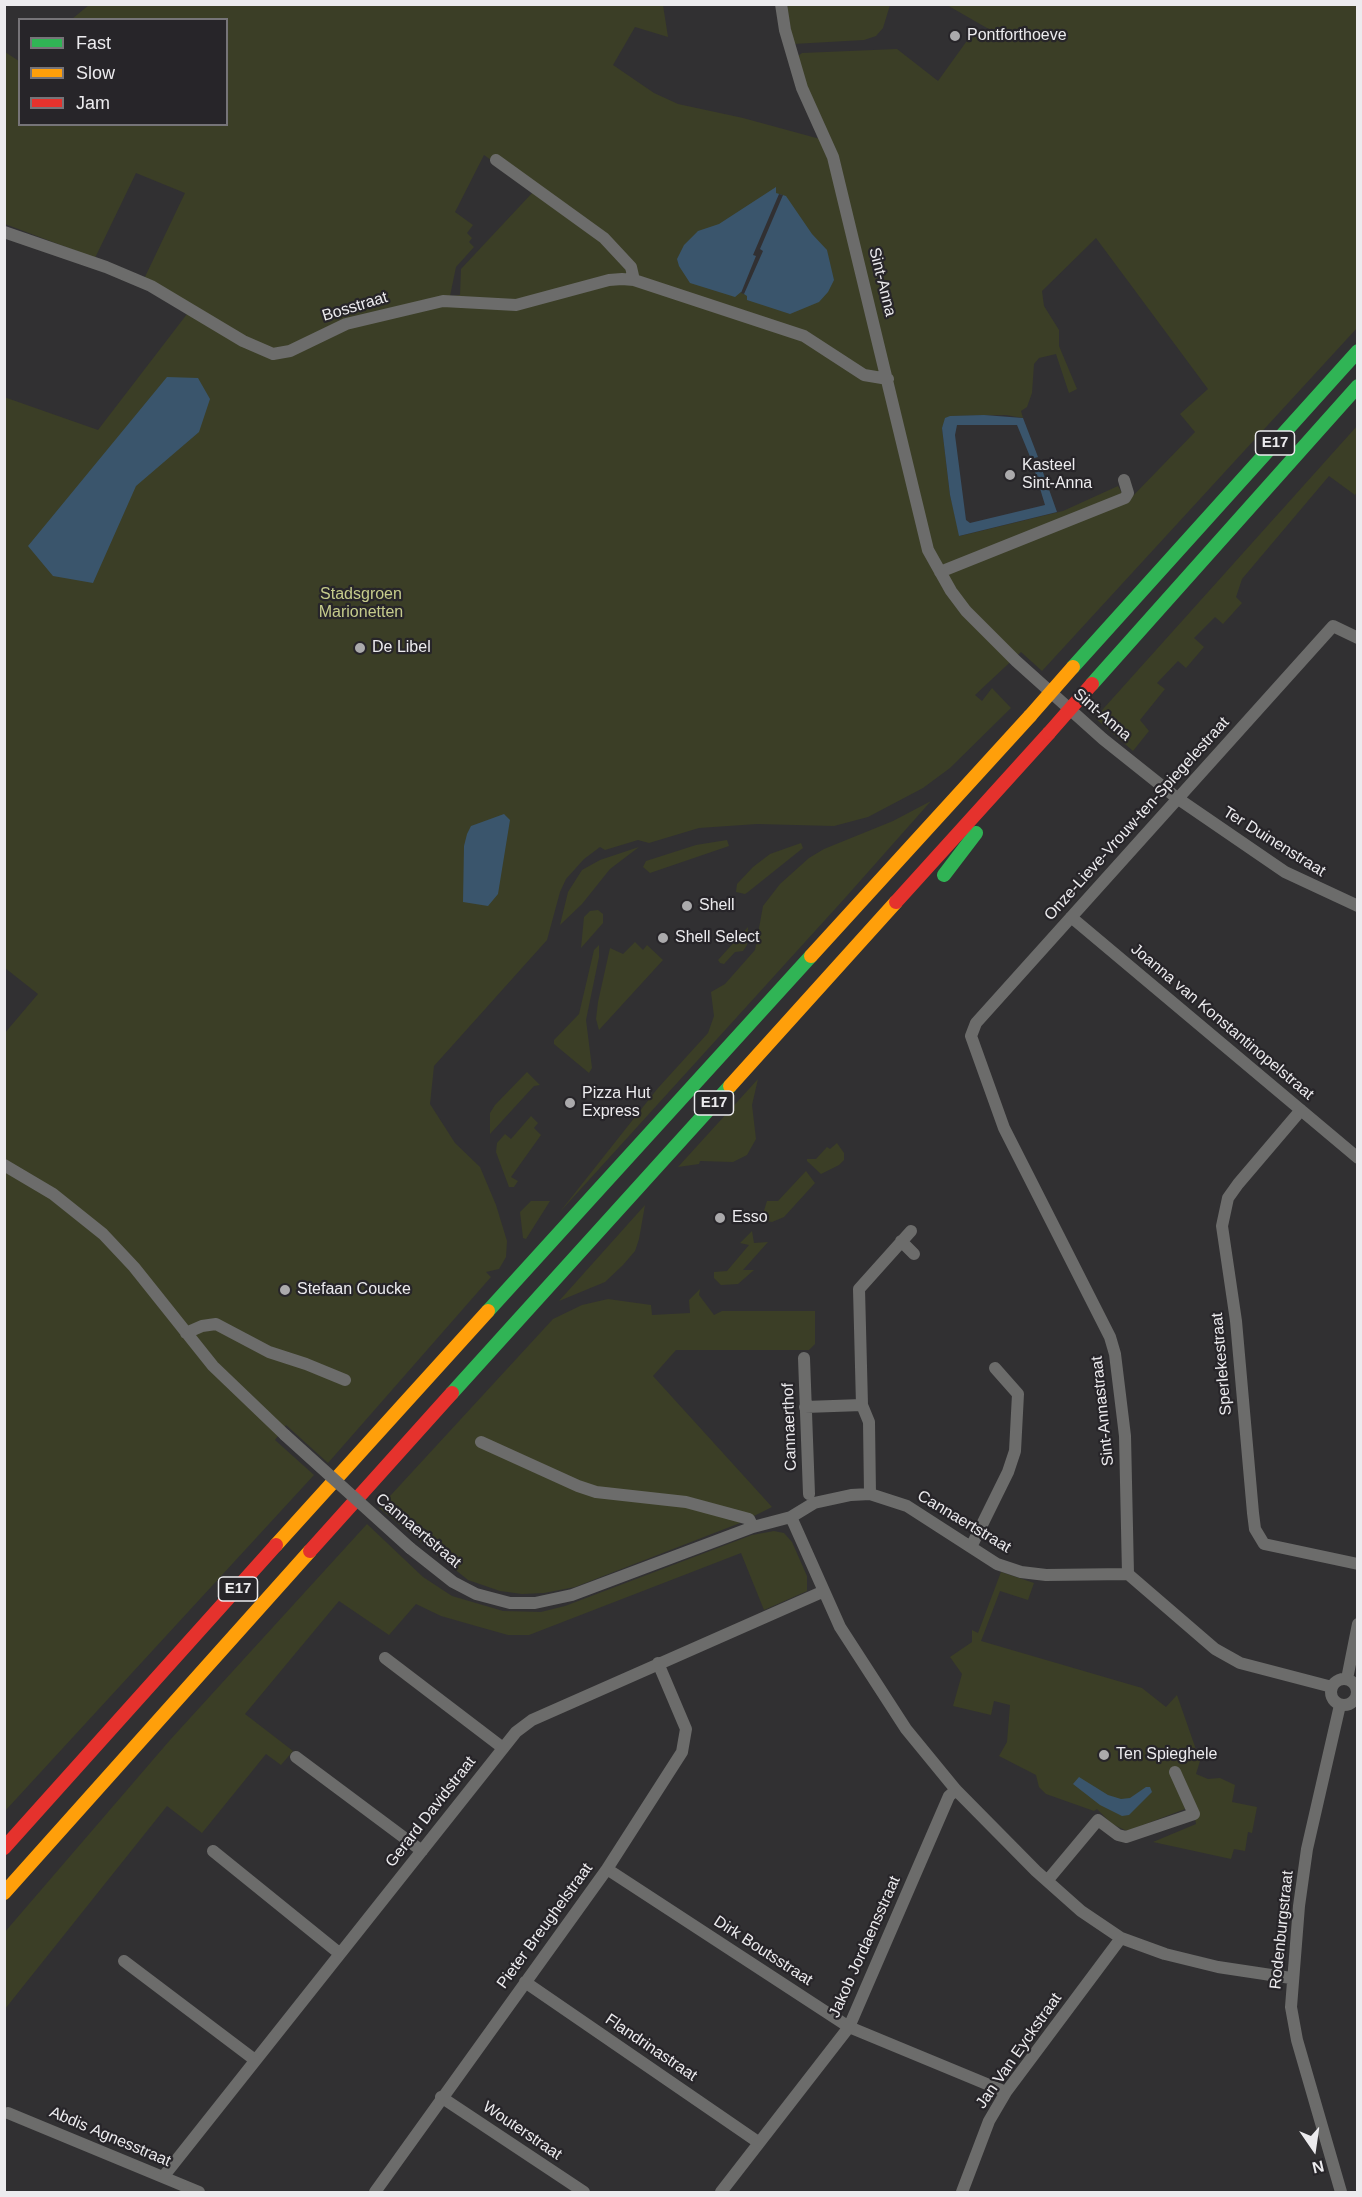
<!DOCTYPE html>
<style>
body{margin:0}
#map{position:relative;width:1362px;height:2197px;overflow:hidden;background:#313032;font-family:Helvetica,sans-serif}
canvas{display:block}
.frame{position:absolute;inset:0;border:6px solid #ecebee;pointer-events:none}
.legend{position:absolute;left:18px;top:18px;width:210px;height:108px;box-sizing:border-box;background:#272529;border:2px solid #767478;margin:0;padding:8px 10px;list-style:none;font-size:18px;color:#ecebee}
.legend li{display:flex;align-items:center;gap:12px;height:30px}
.legend b{width:30px;border:2px solid #767478}
.north{position:absolute;left:1284px;top:2119px;width:60px;height:60px;-webkit-text-stroke:4px #272529;paint-order:stroke;rotate:167deg;font-size:16px;font-weight:700;line-height:24px;text-align:center;color:#ecebee}
.north::after{content:'';display:block;margin:auto;width:21px;height:27px;background:#ecebee;clip-path:polygon(50% 0,100% 100%,50% 72%,0 100%)}
</style>
<div id="map">
<canvas width="1362" height="2197"></canvas>
<div class="frame"></div>
<ul class="legend">
<li><b style="height:8px;background:#30b455"></b>Fast</li>
<li><b style="height:8px;background:#ff9f0a"></b>Slow</li>
<li><b style="height:8px;background:#e5322d"></b>Jam</li>
</ul>
<div class="north">N</div>
</div>
<script>
const ctx = document.querySelector('canvas').getContext('2d');
ctx.lineJoin = 'round';
function fill(path, color) { ctx.fillStyle = color; ctx.fill(path, 'evenodd'); }
const toPath = rows => new Path2D(rows.map(r => 'M' + r).join(''));
function stroke(path, color, width, dash) { ctx.strokeStyle = color; ctx.lineWidth = width; ctx.lineCap = dash ? 'butt' : 'round'; ctx.setLineDash(dash || []); ctx.stroke(path); }
function write(font, color, halo, rows, align = 'center') {
  ctx.font = font + ' Helvetica,sans-serif'; ctx.lineWidth = 4.5; ctx.setLineDash([]); ctx.textBaseline = 'middle'; ctx.strokeStyle = halo; ctx.fillStyle = color; for (const [text, x, y, turn = 0] of rows) {
    ctx.save(); ctx.translate(x, y); ctx.rotate((+turn || 0) * Math.PI / 180); ctx.textAlign = isNaN(turn) ? turn : align; if (halo) ctx.strokeText(text, 0, 0); ctx.fillText(text, 0, 0); ctx.restore();
  }
}
fill(toPath([
 [89,5,663,5,668,37,635,27,613,65,654,93,678,104,743,118,820,139,825,125,803,78,798,56,802,53,897,49,938,81,974,31,996,40,999,35,947,5,1357,5,1357,328,1042,671,1021,652,975,695,982,701,992,688,1011,708,950,768,923,788,868,817,834,826,757,824,699,828,649,843,638,840,605,850,600,847,584,859,566,879,560,892,547,940,434,1066,430,1104,455,1143,480,1167,496,1205,507,1241,506,1257,499,1269,486,1272,491,1277,328,1463,286,1425,275,1440,314,1475,5,1811,4,1034,38,994,5,968,4,397,98,430,187,314,188,304,144,279,185,193,136,173,95,258,5,224,5,52,19,61,20,124,226,124,226,20,72,19],
 [484,155,534,191,461,269,460,295,450,296,456,267,474,247,469,242,472,238,467,233,473,225,455,212],
 [1096,238,1208,389,1180,414,1195,432,1127,502,1118,486,1063,511,960,536,950,495,942,428,950,416,1006,415,1023,418,1021,411,1027,407,1032,393,1034,364,1039,358,1056,354,1069,393,1077,389,1059,346,1059,330,1044,306,1042,291],
 [787,5,890,5,883,28,876,36,864,40,793,44],
 [1357,426,1357,492,1355,495,1329,476,1242,579,1236,597,1242,603,1223,624,1215,617,1194,638,1204,647,1186,668,1178,661,1157,683,1165,689,1140,720,1149,731,1133,751,1095,718],
 [931,801,845,898,559,1213,658,1088,708,1033,714,1016,711,992,725,984,755,950,763,906,780,884,809,858,824,849,893,821],
 [727,840,729,846,650,873,643,867,646,861,696,845],
 [801,843,803,848,748,892,745,894,736,892,737,884,753,867,770,854],
 [639,847,610,869,582,904,560,925,568,892,582,870,600,860],
 [598,910,603,914,603,923,581,948,584,917,590,911],
 [748,927,747,945,743,951,735,952,724,964,720,963,718,960],
 [635,942,643,950,647,945,663,960,599,1030,596,1019,598,1002,610,948,623,954],
 [599,945,599,957,586,1020,592,1068,589,1073,554,1044,554,1040,579,1014,594,950],
 [527,1072,540,1085,534,1086,490,1134,490,1113,495,1105],
 [758,1079,752,1105,756,1139,747,1155,733,1162,700,1161,699,1164,678,1167],
 [531,1116,538,1123,534,1128,541,1135,511,1177,518,1181,514,1187,509,1187,496,1152,497,1143,505,1134,511,1139],
 [837,1143,844,1153,844,1160,839,1165,821,1174,807,1161,807,1159,816,1159,827,1147,830,1149],
 [806,1171,815,1183,784,1217,772,1222,761,1220,767,1201,778,1201],
 [531,1201,550,1201,526,1239,523,1238,520,1212],
 [645,1205,639,1239,635,1251,623,1265,605,1282,559,1301],
 [752,1231,754,1243,768,1242,743,1270,754,1270,738,1284,721,1285,714,1278,714,1272,727,1271,749,1245,740,1243],
 [700,1289,699,1295,714,1315,722,1311,815,1311,815,1344,809,1350,676,1350,653,1376,772,1507,740,1523,575,1587,544,1593,522,1594,500,1591,468,1580,379,1508,553,1319,582,1305,608,1299,651,1305,652,1315,690,1313,689,1300],
 [367,1524,423,1577,452,1596,503,1611,541,1612,565,1606,752,1535,774,1531,784,1533,792,1542,807,1576,807,1591,764,1610,741,1553,529,1635,508,1635,476,1626,441,1616,416,1604,389,1635,339,1601,245,1714,293,1751,281,1765,266,1754,202,1833,167,1806,5,2009,4,1933,170,1740],
 [1001,1572,1034,1583,1028,1600,1000,1591,981,1641,1142,1688,1166,1707,1177,1695,1200,1761,1196,1774,1208,1779,1220,1778,1235,1785,1232,1802,1257,1807,1252,1833,1248,1832,1245,1851,1234,1849,1231,1859,1153,1842,1196,1824,1193,1806,1127,1831,1112,1824,1097,1809,1094,1811,1046,1794,1039,1787,1036,1775,999,1756,1007,1742,1010,1705,994,1701,991,1715,953,1706,962,1674,950,1657,972,1642,972,1630,978,1633]
]), '#3b3e26');
fill(toPath([
 [776,187,776,193,786,196,812,234,827,250,834,280,828,292,819,302,790,314,747,300,747,296,741,292,735,297,690,283,679,266,677,259,684,245,698,231,719,224],
 [167,377,198,378,210,399,199,432,136,486,93,583,53,576,28,546],
 [984,415,1023,418,1038,457,1031,459,1017,425,957,425,955,435,966,520,970,523,1045,505,1032,462,1039,461,1057,512,959,536,950,495,942,428,945,418,950,416],
 [504,814,510,820,498,894,488,906,463,902,464,846,467,834,471,826],
 [1079,1777,1108,1795,1121,1799,1130,1798,1146,1787,1150,1787,1152,1792,1129,1815,1122,1816,1100,1805,1073,1784]
]), '#3a556c');
fill(toPath([
 [779,194,783,195,760,249,763,251,744,294,741,293,756,256,753,255]
]), '#313032');
stroke(toPath([
 [781,4,785,30,802,88,833,157,928,550,951,591,966,611,1016,661,1103,739,1177,798,1285,872,1358,906],
 [496,160,604,238,631,267,634,280],
 [4,232,106,267,151,286,243,341,273,354,290,351,346,324,443,301,516,305,609,280,622,279,634,280,804,336,864,375,888,379],
 [940,572,1125,498,1128,493,1124,480],
 [1071,917,1358,1158],
 [1301,1110,1238,1184,1228,1198,1222,1226,1236,1321,1253,1513,1255,1529,1264,1544,1358,1564],
 [4,1165,53,1194,103,1234,134,1267,213,1366,285,1435],
 [901,1241,914,1254],
 [186,1333,202,1326,216,1324,269,1352,306,1364,345,1380],
 [804,1358,809,1494],
 [862,1405,859,1289,911,1231],
 [805,1407,862,1405,869,1422,870,1494],
 [481,1442,578,1486,596,1492,686,1502,749,1519,753,1527],
 [791,1517,840,1627,906,1729,956,1790,1036,1871,1081,1911,1121,1938,1165,1954,1218,1967,1291,1978],
 [971,1547,1008,1472,1015,1451,1018,1394,995,1368],
 [410,1548,453,1582,476,1594,510,1603,535,1603,572,1595,753,1527,791,1517,814,1503,851,1495,870,1494,907,1506,997,1564,1021,1572,1046,1575,1128,1574],
 [385,1658,503,1748],
 [1347,1679,1358,1624],
 '1331 1692a13 13 0 1 1 26 0a13 13 0 1 1-26 0Z',
 [1332,1687,1240,1663,1215,1649,1128,1574,1125,1436,1115,1354,1110,1337,1004,1128,971,1036,976,1023,1333,626,1358,638],
 [1340,1705,1307,1849,1299,1906,1291,2007,1297,2040,1341,2192],
 [296,1757,422,1851],
 [213,1851,339,1953],
 [607,1869,849,2027,1006,2092],
 [1047,1881,1098,1820,1118,1835,1126,1837,1194,1814,1175,1772],
 [124,1961,255,2060],
 [525,1982,758,2142],
 [441,2097,584,2192],
 [8,2113,199,2192],
 [163,2177,516,1732,532,1720,822,1592],
 [375,2192,607,1869,682,1752,686,1729,658,1663],
 [721,2192,849,2027,949,1796,956,1790],
 [962,2192,989,2121,1006,2092,1121,1938]
]), '#6c6c6b', 12);
stroke(toPath([
 [1073,667,1358,351],
 [1092,684,1358,386],
 [944,875,976,833],
 [488,1311,811,956],
 [452,1393,730,1086]
]), '#30b455', 14);
stroke(toPath([
 [811,956,1030,716],
 [730,1086,896,902],
 [276,1545,488,1311],
 [4,1893,310,1551]
]), '#ff9f0a', 14);
stroke(toPath([
 [896,902,1049,733],
 [310,1551,452,1393],
 [4,1848,276,1545]
]), '#e5322d', 14);
stroke(toPath([
 [285,1435,410,1548]
]), '#6c6c6b', 12);
stroke(toPath([
 [1030,716,1073,667]
]), '#ff9f0a', 14);
stroke(toPath([
 [1049,733,1092,684]
]), '#e5322d', 14);
for (const [x, y, r, color] of [
 [955,36,6,"#abaaac"],
 [1010,475,6,"#abaaac"],
 [360,648,6,"#abaaac"],
 [687,906,6,"#abaaac"],
 [663,938,6,"#abaaac"],
 [570,1103,6,"#abaaac"],
 [720,1218,6,"#abaaac"],
 [285,1290,6,"#abaaac"],
 [1104,1755,6,"#abaaac"]
]) { const dot = new Path2D(); dot.arc(x, y, r, 0, 2 * Math.PI); ctx.fillStyle = color; ctx.fill(dot); stroke(dot, '#272529', 2); }
for (const [x, y, w] of [
 [1275,443,39],
 [714,1103,39],
 [238,1589,39]
]) { const box = new Path2D(); box.roundRect(x - w / 2, y - 12, w, 24, 4.5); ctx.fillStyle = '#272529'; ctx.fill(box); stroke(box, '#ecebee', 1.5); }
write('bold 15px', '#ecebee', null, [
 ["E17",1275,443],
 ["E17",714,1103],
 ["E17",238,1589]
]);
write('16px', '#ecebee', '#272529', [
 ["Pontforthoeve",967,36],
 ["Kasteel",1022,466],
 ["Sint-Anna",1022,484],
 ["De Libel",372,648],
 ["Shell",699,906],
 ["Shell Select",675,938],
 ["Pizza Hut",582,1094],
 ["Express",582,1112],
 ["Esso",732,1218],
 ["Stefaan Coucke",297,1290],
 ["Ten Spieghele",1116,1755]
], 'left');
write('16px', '#ecebee', '#272529', [
 ["Sint-Anna",882,282,76],
 ["Bosstraat",355,307,-17],
 ["Sint-Anna",1102,715,41],
 ["Onze-Lieve-Vrouw-ten-Spiegelestraat",1137,819,-48],
 ["Ter Duinenstraat",1274,842,32],
 ["Joanna van Konstantinopelstraat",1222,1022,40],
 ["Sperlekestraat",1222,1364,-95],
 ["Sint-Annastraat",1103,1411,-96],
 ["Cannaerthof",790,1427,-92],
 ["Cannaertstraat",964,1522,31],
 ["Cannaertstraat",418,1531,40],
 ["Gerard Davidstraat",431,1812,-52],
 ["Pieter Breughelstraat",545,1926,-54],
 ["Rodenburgstraat",1282,1930,-84],
 ["Jakob Jordaensstraat",865,1947,-66],
 ["Dirk Boutsstraat",763,1951,33],
 ["Flandrinastraat",651,2048,34],
 ["Jan Van Eyckstraat",1019,2051,-55],
 ["Wouterstraat",522,2131,34],
 ["Abdis Agnesstraat",110,2137,23]
]);
write('16px', '#c6cc8c', '#272529', [
 ["Stadsgroen",361,595],
 ["Marionetten",361,613]
]);
</script>
